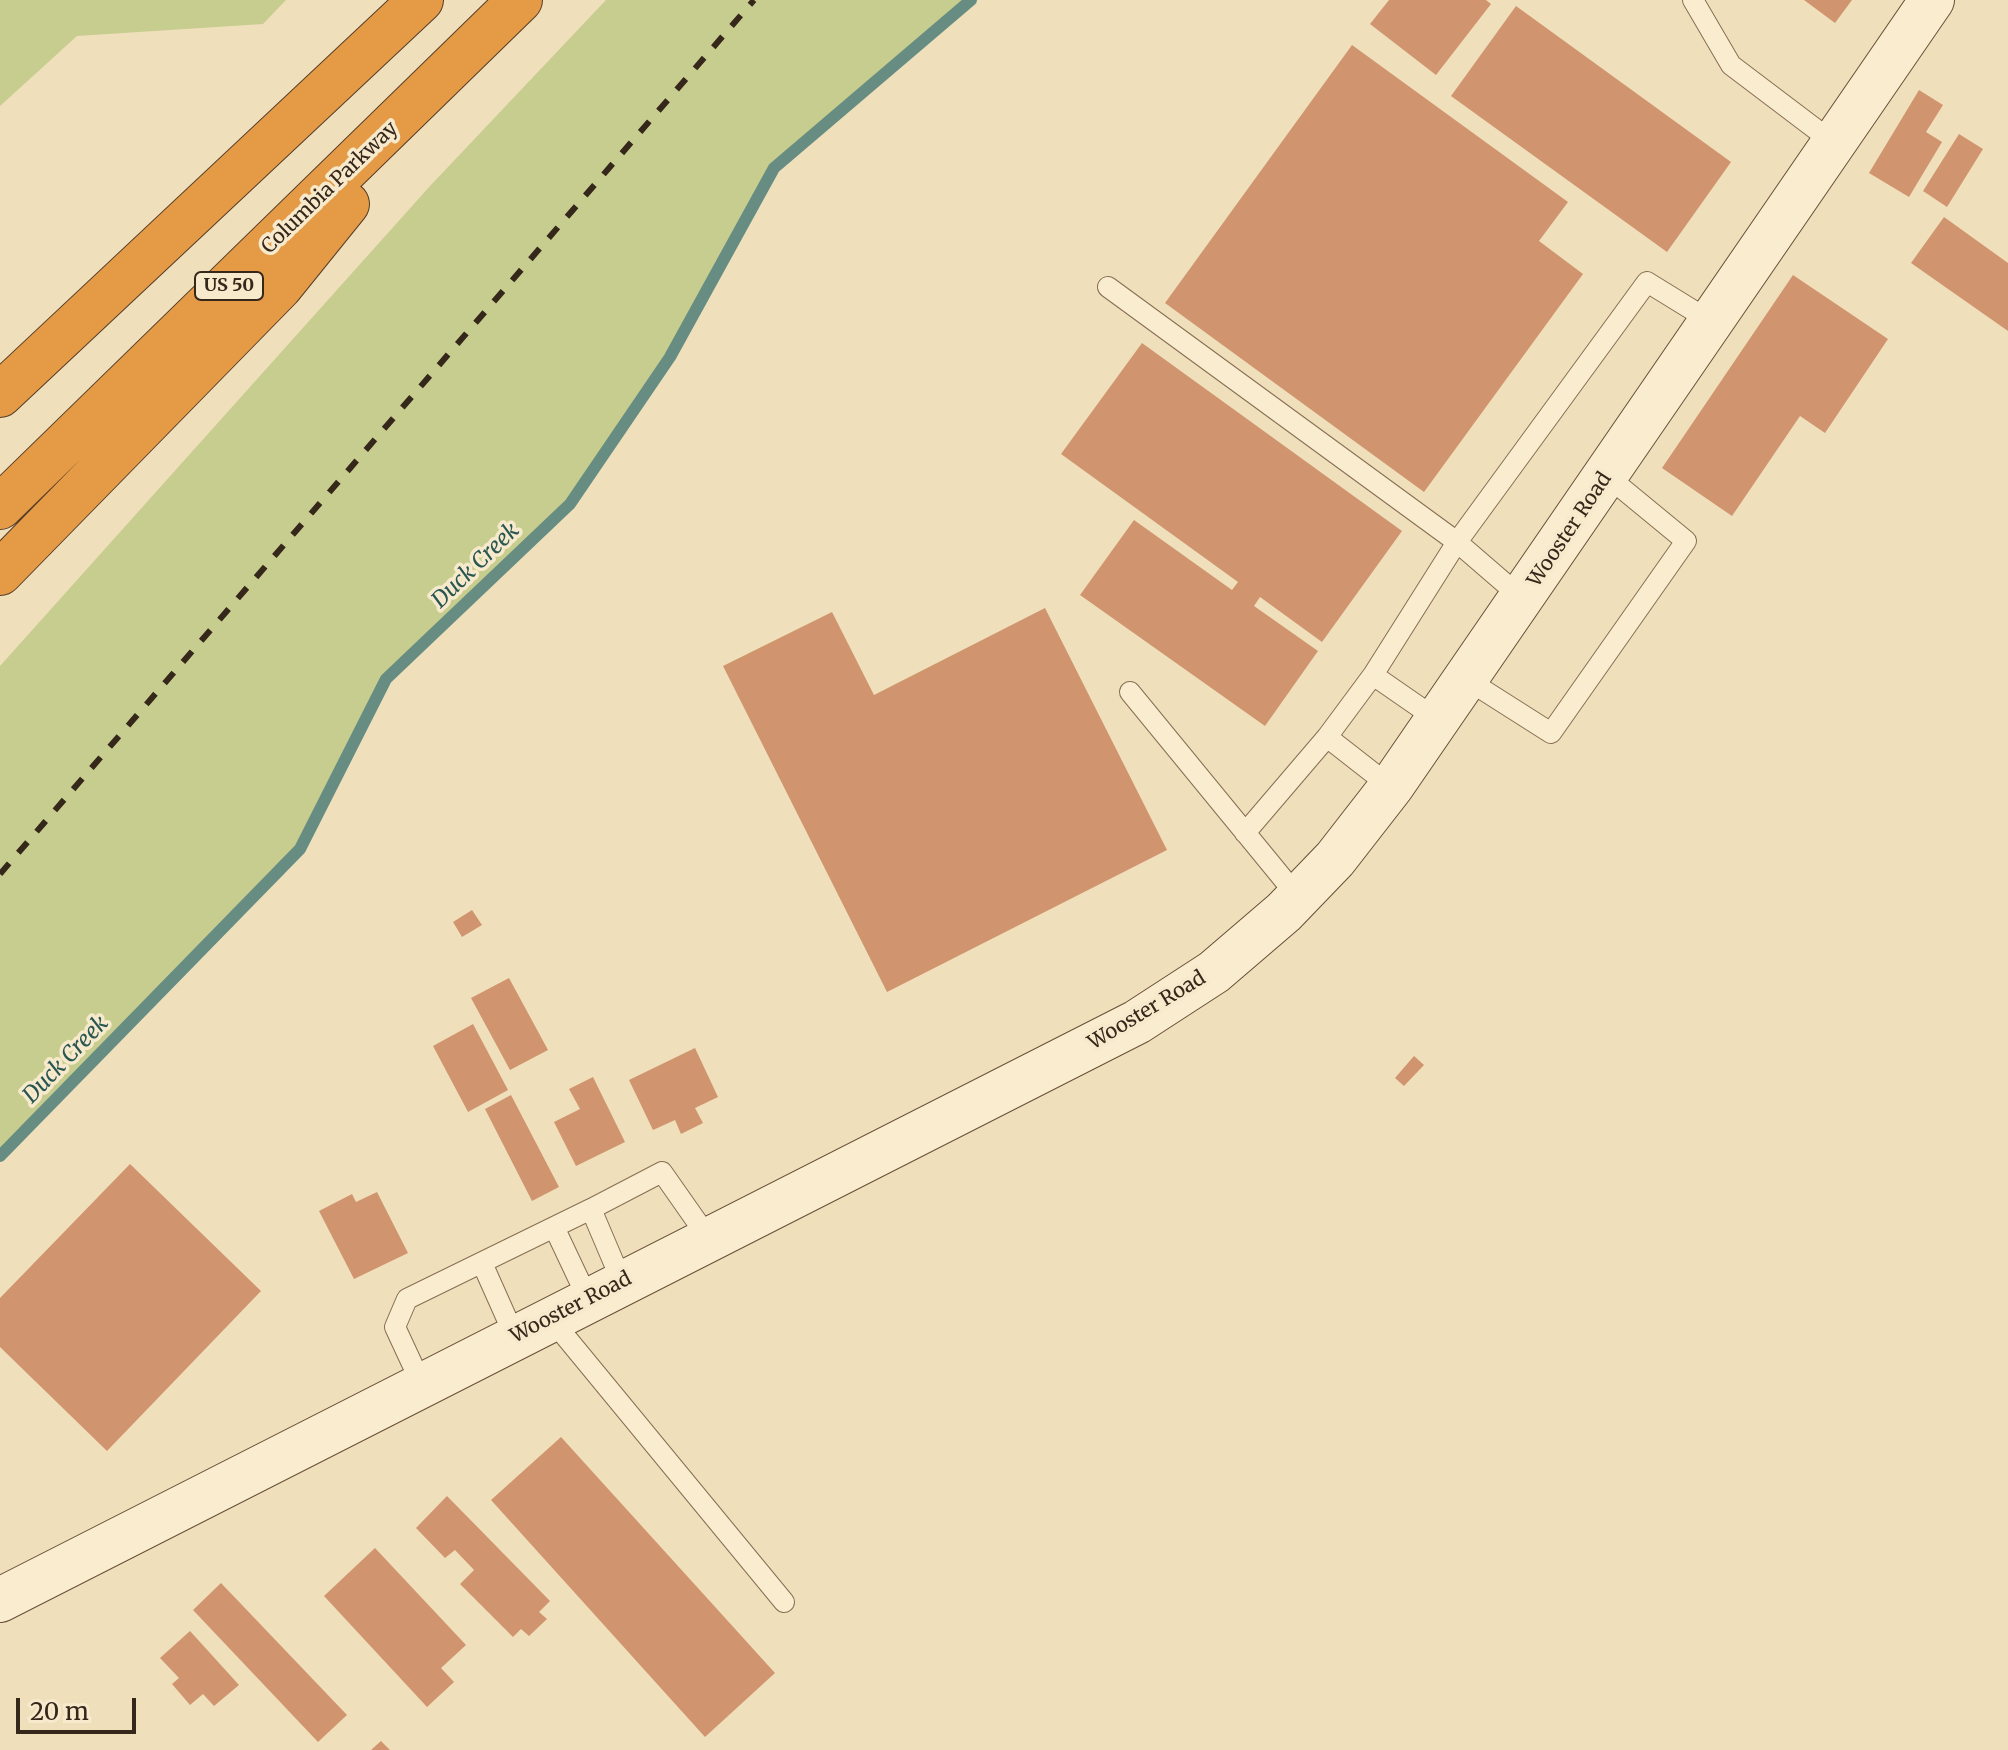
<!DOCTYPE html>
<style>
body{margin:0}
#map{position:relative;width:2008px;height:1750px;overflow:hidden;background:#efdfbb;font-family:Merriweather,serif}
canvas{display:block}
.scale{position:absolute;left:16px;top:1698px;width:120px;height:36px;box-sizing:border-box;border:4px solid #35271a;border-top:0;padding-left:10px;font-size:24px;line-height:28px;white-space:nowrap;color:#35271a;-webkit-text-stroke:6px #f7e9cb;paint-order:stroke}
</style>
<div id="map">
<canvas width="2008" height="1750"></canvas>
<div class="scale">20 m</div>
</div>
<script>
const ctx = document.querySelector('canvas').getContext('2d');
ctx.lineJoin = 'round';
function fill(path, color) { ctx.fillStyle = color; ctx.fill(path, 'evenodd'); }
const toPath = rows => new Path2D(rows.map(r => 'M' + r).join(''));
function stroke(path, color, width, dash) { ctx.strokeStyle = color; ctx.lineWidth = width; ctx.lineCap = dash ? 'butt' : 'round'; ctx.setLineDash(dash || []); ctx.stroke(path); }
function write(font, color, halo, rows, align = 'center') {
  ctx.font = font + ' Merriweather,serif'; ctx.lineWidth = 7; ctx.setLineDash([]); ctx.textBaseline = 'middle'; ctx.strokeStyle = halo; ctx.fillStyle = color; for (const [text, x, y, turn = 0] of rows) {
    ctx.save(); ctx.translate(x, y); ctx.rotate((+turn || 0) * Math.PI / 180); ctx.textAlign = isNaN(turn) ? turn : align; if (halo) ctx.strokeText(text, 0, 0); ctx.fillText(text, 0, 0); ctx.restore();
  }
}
fill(toPath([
 [0,0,286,0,263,24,77,36,0,106],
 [606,0,971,0,774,168,670,357,570,504,386,679,300,849,0,1156,0,666,430,186]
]), '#c7cd8f');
stroke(toPath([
 [0,1156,300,849,386,679,570,504,670,357,774,168,971,0]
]), '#678d83', 12);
fill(toPath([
 [1389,0,1486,0,1491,4,1436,75,1370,24],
 [1804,0,1852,0,1835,23],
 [1516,6,1731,162,1667,252,1451,96],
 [1352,45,1568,202,1539,241,1583,274,1424,492,1165,303],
 [1919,90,1943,105,1926,132,1942,142,1909,197,1869,173],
 [1959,134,1983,149,1947,207,1923,191],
 [1944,217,2008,263,2008,331,1911,263],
 [1793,275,1888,339,1825,433,1800,416,1732,516,1662,468],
 [1142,343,1402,531,1322,642,1260,597,1254,606,1318,651,1265,726,1080,595,1134,520,1232,590,1238,582,1061,454],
 [1045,608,1167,850,887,992,723,666,832,612,874,695],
 [472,910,482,925,462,937,453,922],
 [509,978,548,1050,510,1070,471,998],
 [473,1024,508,1090,468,1112,433,1046],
 [695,1048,718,1097,695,1108,703,1123,681,1134,675,1120,653,1130,629,1080],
 [1414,1056,1424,1065,1404,1086,1395,1078],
 [593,1077,625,1142,576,1166,554,1122,580,1109,569,1089],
 [511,1095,559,1187,532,1201,485,1109],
 [130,1164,261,1291,107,1451,0,1347,0,1298],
 [377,1192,408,1253,354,1279,319,1211,352,1194,356,1202],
 [561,1437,775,1673,705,1737,491,1500],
 [447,1496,550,1601,539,1612,547,1619,529,1636,521,1629,513,1637,460,1584,474,1570,455,1550,445,1558,416,1528],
 [375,1548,466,1645,441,1668,454,1682,427,1707,324,1596],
 [221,1583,347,1715,318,1742,193,1610],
 [190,1631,239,1685,214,1706,203,1694,190,1705,172,1684,179,1678,160,1658],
 [381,1741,390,1750,371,1750]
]), '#d0956f');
const lane = toPath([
 [1693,0,1731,65,1834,143],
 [1108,287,1457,542,1523,599],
 [1373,675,1438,720],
 [1466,679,1551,733,1686,541,1607,476],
 [1130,692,1298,897],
 [1327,737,1391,787],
 [1245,833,1327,737,1373,675,1457,542,1647,282,1712,322],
 [554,1227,588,1299],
 [482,1263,515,1337],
 [622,1282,591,1209,662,1172,709,1239],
 [551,1319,784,1602],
 [421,1383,395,1327,407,1299,591,1209]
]);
const secondary = toPath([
 [0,1600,1137,1022,1214,972,1284,912,1335,859,1391,787,1932,0]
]);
const highway = toPath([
 [0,395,421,0],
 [0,507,520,0],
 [0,573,280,287,347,204]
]);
stroke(lane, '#876e54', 22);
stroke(secondary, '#684f38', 46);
stroke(highway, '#543c29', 46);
stroke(lane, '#faecce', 20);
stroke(secondary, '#faecce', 44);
stroke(highway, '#e59b46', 44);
stroke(toPath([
 [0,874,754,0]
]), '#35271a', 6, [14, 14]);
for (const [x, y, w] of [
 [229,286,68]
]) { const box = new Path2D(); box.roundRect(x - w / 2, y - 14, w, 28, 6); ctx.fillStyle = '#f7e9cb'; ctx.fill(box); stroke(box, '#35271a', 2); }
write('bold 18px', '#35271a', null, [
 ["US 50",229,286]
]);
write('20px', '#35271a', '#f7e9cb', [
 ["Columbia Parkway",330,188,-44],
 ["Wooster Road",1570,530,-56],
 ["Wooster Road",1147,1011,-31],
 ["Wooster Road",571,1308,-27]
]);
write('italic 22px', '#285652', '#f7e9cb', [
 ["Duck Creek",476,566,-44],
 ["Duck Creek",66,1060,-46]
]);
</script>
